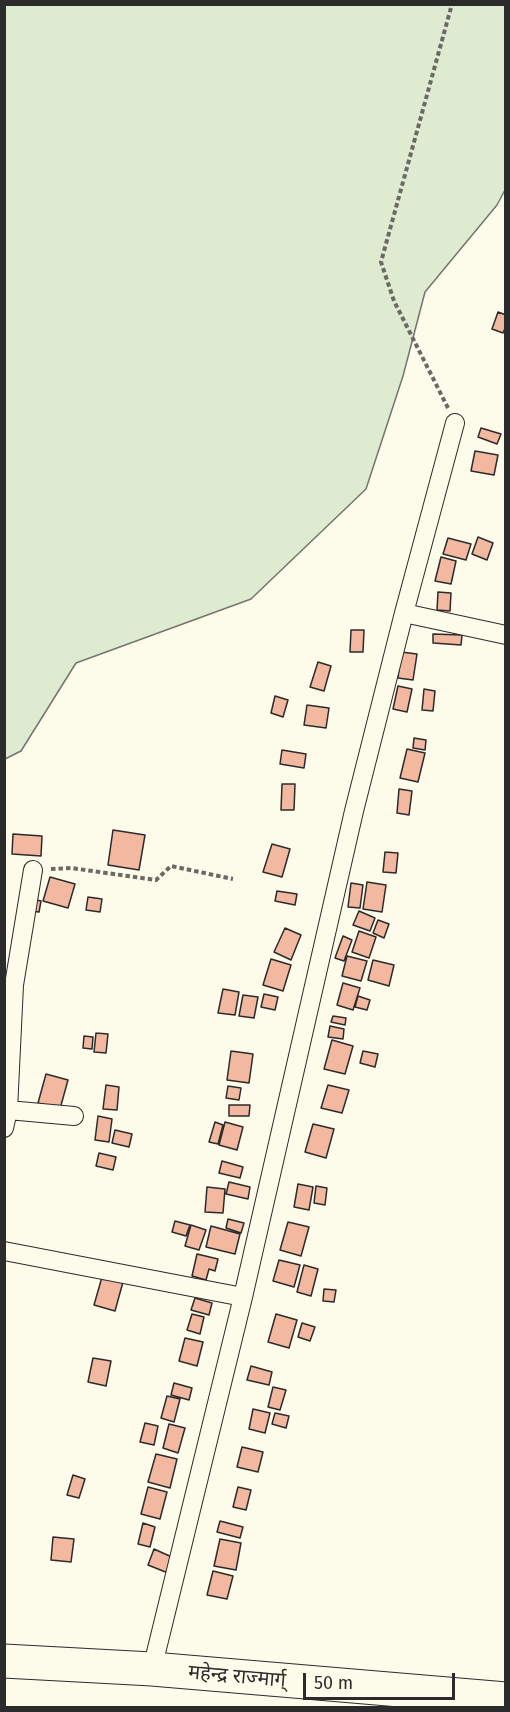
<!DOCTYPE html>
<meta charset="utf-8">
<style>
body{margin:0}
#map{position:relative;width:510px;height:1712px;overflow:hidden;background:#fdfbea;font-family:"Fira Sans",sans-serif}
canvas{display:block}
.frame{position:absolute;inset:0;border:6px solid #2b2b2b;pointer-events:none}
.scale{position:absolute;left:303px;top:1673px;width:152px;height:27px;box-sizing:border-box;border:3px solid #2b2b2b;border-top:0;padding-left:8px;font-size:18px;line-height:21px;white-space:nowrap;color:#2b2b2b;-webkit-text-stroke:4px #fdfbea;paint-order:stroke}
</style>
<div id="map">
<canvas width="510" height="1712"></canvas>
<div class="frame"></div>
<div class="scale">50 m</div>
</div>
<script>
const ctx = document.querySelector('canvas').getContext('2d');
ctx.lineJoin = 'round';
function fill(path, color) { ctx.fillStyle = color; ctx.fill(path, 'evenodd'); }
const toPath = rows => new Path2D(rows.map(r => 'M' + r).join(''));
function stroke(path, color, width, dash) { ctx.strokeStyle = color; ctx.lineWidth = width; ctx.lineCap = dash ? 'butt' : 'round'; ctx.setLineDash(dash || []); ctx.stroke(path); }
function write(font, color, halo, rows, align = 'center') {
  ctx.font = font + ' "Fira Sans","Noto Sans Devanagari",sans-serif'; ctx.lineWidth = 4.5; ctx.setLineDash([]); ctx.textBaseline = 'middle'; ctx.strokeStyle = halo; ctx.fillStyle = color; for (const [text, x, y, turn = 0] of rows) {
    ctx.save(); ctx.translate(x, y); ctx.rotate((+turn || 0) * Math.PI / 180); ctx.textAlign = isNaN(turn) ? turn : align; if (halo) ctx.strokeText(text, 0, 0); ctx.fillText(text, 0, 0); ctx.restore();
  }
}
const green = toPath([
 [4,5,506,5,505,190,497,205,425,292,403,376,366,489,251,599,76,663,21,751,5,759,4,5]
]);
fill(green, '#deebd1');
stroke(green, '#74746e', 1.5);
const building = toPath([
 [498,312,506,315,506,326,503,333,492,329,498,312],
 [481,428,501,434,497,444,478,437,481,428],
 [475,451,498,455,494,475,471,471,475,451],
 [478,537,493,543,487,560,472,554,478,537],
 [448,538,471,544,466,560,443,554,448,538],
 [441,557,456,561,451,584,435,581,441,557],
 [438,592,451,593,450,611,437,610,438,592],
 [351,630,364,630,363,652,350,652,351,630],
 [433,634,462,635,461,645,433,643,433,634],
 [401,652,417,654,413,680,398,678,401,652],
 [318,662,331,666,324,691,310,687,318,662],
 [398,686,412,689,407,712,393,709,398,686],
 [424,689,435,691,433,711,422,710,424,689],
 [275,696,288,700,283,717,271,713,275,696],
 [307,705,329,708,326,728,304,725,307,705],
 [414,738,426,740,425,750,413,748,414,738],
 [407,749,425,753,418,782,400,778,407,749],
 [282,750,306,754,304,768,280,764,282,750],
 [282,784,295,784,294,810,281,810,282,784],
 [399,789,412,791,409,815,397,813,399,789],
 [113,830,145,835,139,870,108,865,113,830],
 [13,834,42,836,41,856,12,854,13,834],
 [272,844,290,849,282,877,263,872,272,844],
 [385,852,398,853,396,873,383,872,385,852],
 [50,877,75,884,68,908,43,901,50,877],
 [367,882,386,885,382,912,363,909,367,882],
 [351,883,363,885,360,908,348,907,351,883],
 [277,891,297,894,295,905,275,901,277,891],
 [88,897,102,899,100,912,86,910,88,897],
 [32,899,41,901,39,912,31,911,32,899],
 [359,911,375,918,370,931,353,925,359,911],
 [378,920,389,924,384,938,373,933,378,920],
 [285,928,301,935,291,960,274,952,285,928],
 [359,931,376,937,369,958,352,952,359,931],
 [343,936,352,940,344,961,335,958,343,936],
 [347,956,367,961,361,981,342,976,347,956],
 [271,959,291,965,283,991,263,985,271,959],
 [373,960,394,965,389,986,368,980,373,960],
 [343,983,360,988,353,1010,337,1005,343,983],
 [223,989,239,992,235,1015,218,1013,223,989],
 [264,994,278,997,275,1010,261,1007,264,994],
 [243,995,258,997,254,1018,239,1016,243,995],
 [358,996,370,1000,367,1010,355,1007,358,996],
 [333,1016,346,1018,345,1025,331,1022,333,1016],
 [330,1026,344,1029,343,1039,328,1037,330,1026],
 [96,1033,108,1034,106,1053,94,1052,96,1033],
 [84,1036,93,1037,92,1049,83,1048,84,1036],
 [332,1040,353,1046,345,1074,324,1069,332,1040],
 [231,1051,253,1054,249,1083,227,1080,231,1051],
 [363,1051,378,1054,375,1067,360,1063,363,1051],
 [46,1074,68,1080,60,1109,38,1103,46,1074],
 [106,1085,119,1087,117,1110,103,1109,106,1085],
 [328,1085,349,1090,342,1113,321,1108,328,1085],
 [228,1086,241,1088,239,1100,226,1098,228,1086],
 [229,1105,250,1105,249,1116,229,1116,229,1105],
 [98,1116,112,1119,109,1142,95,1140,98,1116],
 [215,1122,223,1125,218,1144,209,1142,215,1122],
 [225,1122,243,1127,237,1150,219,1145,225,1122],
 [313,1124,334,1129,326,1158,305,1152,313,1124],
 [115,1130,132,1134,129,1147,112,1143,115,1130],
 [99,1153,116,1157,113,1170,96,1166,99,1153],
 [222,1161,243,1167,240,1178,219,1173,222,1161],
 [229,1182,250,1187,248,1199,226,1194,229,1182],
 [298,1184,313,1187,309,1210,294,1207,298,1184],
 [316,1186,327,1188,325,1205,314,1203,316,1186],
 [207,1187,225,1189,223,1213,205,1212,207,1187],
 [228,1219,244,1223,241,1233,226,1228,228,1219],
 [175,1221,190,1225,186,1236,172,1232,175,1221],
 [288,1222,309,1227,301,1256,280,1250,288,1222],
 [191,1225,206,1230,199,1250,185,1246,191,1225],
 [211,1226,240,1234,235,1254,206,1247,211,1226],
 [197,1254,218,1259,215,1271,209,1269,206,1280,192,1276,197,1254],
 [279,1260,300,1265,294,1287,273,1281,279,1260],
 [304,1265,318,1269,311,1296,297,1292,304,1265],
 [102,1277,123,1282,115,1311,94,1305,102,1277],
 [324,1289,336,1290,334,1302,323,1301,324,1289],
 [195,1298,212,1303,209,1315,191,1310,195,1298],
 [192,1314,204,1317,200,1334,187,1330,192,1314],
 [276,1314,297,1320,289,1348,268,1342,276,1314],
 [302,1323,315,1327,310,1341,298,1337,302,1323],
 [185,1338,203,1342,197,1366,179,1361,185,1338],
 [93,1358,111,1361,106,1386,88,1382,93,1358],
 [251,1366,272,1372,269,1385,247,1380,251,1366],
 [174,1383,192,1388,189,1400,171,1395,174,1383],
 [273,1387,286,1390,280,1410,268,1407,273,1387],
 [167,1396,180,1399,174,1422,161,1418,167,1396],
 [253,1409,270,1413,265,1433,249,1429,253,1409],
 [275,1413,289,1416,286,1428,272,1424,275,1413],
 [145,1423,158,1426,154,1445,140,1442,145,1423],
 [169,1424,185,1428,178,1453,163,1448,169,1424],
 [242,1447,263,1452,258,1472,237,1467,242,1447],
 [156,1454,177,1459,170,1488,148,1482,156,1454],
 [73,1475,85,1479,79,1498,67,1495,73,1475],
 [148,1487,167,1492,160,1519,141,1514,148,1487],
 [238,1487,251,1490,246,1510,233,1507,238,1487],
 [220,1521,243,1527,240,1538,217,1532,220,1521],
 [143,1523,155,1527,150,1547,138,1544,143,1523],
 [53,1537,74,1539,71,1562,51,1560,53,1537],
 [220,1539,241,1543,236,1570,214,1566,220,1539],
 [154,1549,174,1558,168,1573,148,1565,154,1549],
 [213,1571,233,1576,227,1599,207,1595,213,1571]
]);
fill(building, '#f2b8a0');
stroke(building, '#2b2b2b', 1.5);
const street = toPath([
 [404,613,506,635],
 [8,1110,74,1116],
 [4,1128,8,1110,14,985,33,870],
 [4,1251,243,1297],
 [152,1669,243,1297,354,811,404,613,455,423]
]);
const highway = toPath([
 [4,1661,152,1669,506,1699]
]);
stroke(street, '#2b2b2b', 20);
stroke(highway, '#2b2b2b', 35);
stroke(toPath([
 [448,408,394,301,381,262,452,4],
 [51,869,71,868,156,880,171,866,233,879]
]), '#6a6964', 4, [4.5, 3]);
stroke(street, '#fdfbea', 18);
stroke(highway, '#fdfbea', 33);
write('20px', '#2b2b2b', '#fdfbea', [
 ["महेन्द्र राज्मार्ग्",237,1677,5]
]);
</script>
